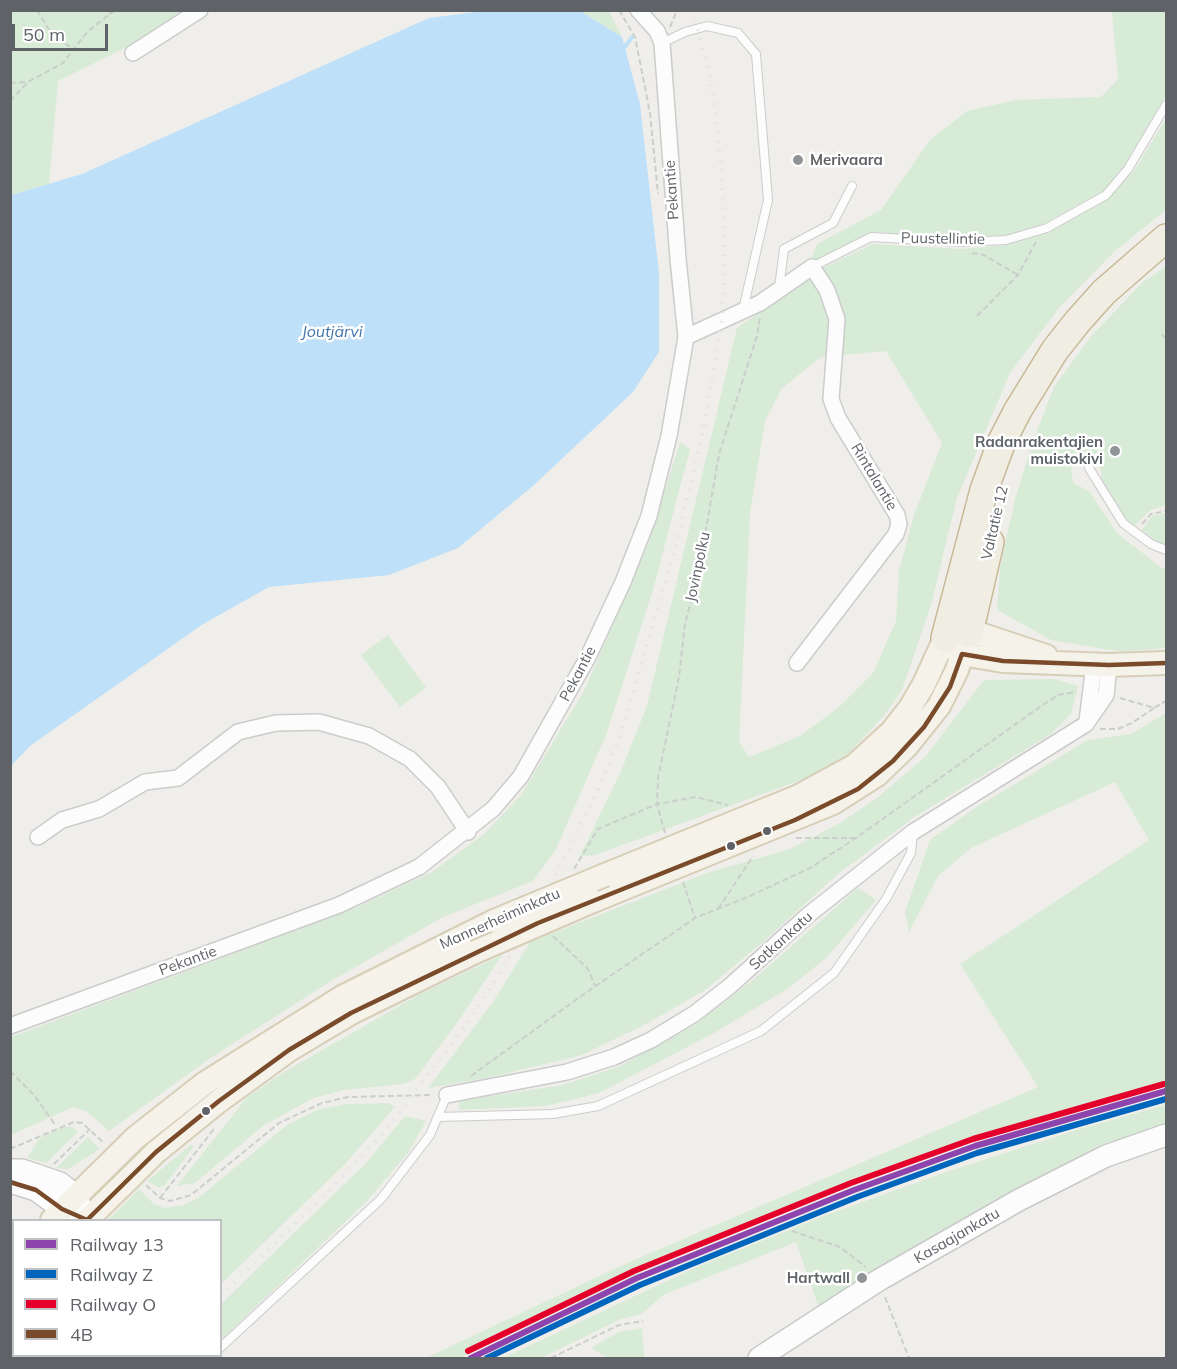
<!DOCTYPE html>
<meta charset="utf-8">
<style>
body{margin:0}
#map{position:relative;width:1177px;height:1369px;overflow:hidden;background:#efeeea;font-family:Mulish,sans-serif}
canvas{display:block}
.frame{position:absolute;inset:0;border:12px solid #5f6368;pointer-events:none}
.legend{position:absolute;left:12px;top:1219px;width:210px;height:138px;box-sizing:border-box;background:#fff;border:2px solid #bfc1c3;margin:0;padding:8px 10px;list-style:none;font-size:18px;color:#5f6368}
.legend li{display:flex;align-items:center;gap:12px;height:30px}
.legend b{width:30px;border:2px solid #bfc1c3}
.scale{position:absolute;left:12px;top:24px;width:96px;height:27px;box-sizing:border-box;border:3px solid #5f6368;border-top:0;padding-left:8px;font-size:18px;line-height:21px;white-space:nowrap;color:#5f6368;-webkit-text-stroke:4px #fff;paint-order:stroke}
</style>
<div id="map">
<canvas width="1177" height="1369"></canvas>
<div class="frame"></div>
<ul class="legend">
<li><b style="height:8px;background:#8e44ad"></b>Railway 13</li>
<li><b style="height:8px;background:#0065bd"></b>Railway Z</li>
<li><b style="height:8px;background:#e4002b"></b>Railway O</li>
<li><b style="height:8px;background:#7a4b2a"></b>4B</li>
</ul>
<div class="scale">50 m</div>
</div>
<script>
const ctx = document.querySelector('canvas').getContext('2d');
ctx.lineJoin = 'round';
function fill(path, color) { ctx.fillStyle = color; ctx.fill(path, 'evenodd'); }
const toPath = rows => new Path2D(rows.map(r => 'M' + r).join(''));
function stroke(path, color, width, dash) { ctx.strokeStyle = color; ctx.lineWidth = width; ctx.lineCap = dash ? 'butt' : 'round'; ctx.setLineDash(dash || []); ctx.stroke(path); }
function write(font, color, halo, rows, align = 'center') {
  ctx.font = font + ' Mulish,sans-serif'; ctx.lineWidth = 5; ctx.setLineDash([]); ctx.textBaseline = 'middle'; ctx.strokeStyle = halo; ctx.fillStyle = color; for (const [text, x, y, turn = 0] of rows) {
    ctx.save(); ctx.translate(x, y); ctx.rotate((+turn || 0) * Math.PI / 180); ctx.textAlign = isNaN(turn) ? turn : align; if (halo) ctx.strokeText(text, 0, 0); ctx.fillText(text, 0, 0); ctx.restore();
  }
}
fill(toPath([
 [11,10,182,11,125,48,58,81,49,184,11,195],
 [580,11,609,11,622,37],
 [1112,11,1166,11,1166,95,1123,168,1103,191,1044,224,1007,235,961,237,872,232,810,263,817,244,881,210,930,140,967,111,1016,100,1101,97,1118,79],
 [1166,119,1166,210,1115,251,1059,308,1010,373,957,498,931,605,902,690,883,717,848,754,809,777,595,855,580,856,621,771,647,706,737,328,820,269,873,244,961,249,1006,245,1048,233,1109,198,1134,171],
 [886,351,942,443,914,515,899,571,896,621,873,673,839,707,800,736,749,757,739,742,750,513,765,421,782,388,821,357],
 [1166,266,1166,505,1151,510,1134,526,1123,517,1100,482,1102,472,1094,458,1081,452,1071,466,1073,483,1089,491,1118,534,1162,568,1166,568,1166,648,1122,652,1051,640,997,610,1000,567,1015,499,1034,439,1054,387,1091,336,1142,283],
 [680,442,690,449,653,590,606,735,556,849,533,881,443,917,331,981,212,1057,109,1131,86,1111,73,1107,11,1135,11,1037,355,908,432,872,484,834,521,795,584,691,649,542],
 [1166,513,1166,546,1147,538,1141,531,1152,516],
 [388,635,426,688,400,707,361,655],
 [1054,679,1078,686,1071,714,1051,734,916,816,839,873,763,942,705,990,648,1023,582,1055,487,1078,428,1088,493,1002,530,942,707,873,790,849,840,823,877,798,926,756,984,680],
 [1166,713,1166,1086,1063,1113,928,1156,813,1198,702,1243,460,1358,426,1358,625,1264,1038,1087,960,964,1149,840,1115,782,971,848,938,876,909,932,905,912,930,840,975,808,1088,740,1131,734],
 [858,888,876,900,827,957,789,988,714,1033,599,1093,546,1106,459,1110,459,1101,563,1085,620,1066,693,1026,753,980],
 [502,955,459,1020,415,1079,403,1084,344,1090,313,1098,263,1126,195,1183,177,1186,247,1097,284,1072,420,994],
 [388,1103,395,1107,344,1165,221,1284,220,1220,108,1220,139,1189,154,1204,166,1208,184,1205,198,1198,287,1125,317,1110,347,1104],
 [1166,1105,1166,1125,1098,1146,1011,1192,819,1308,796,1242,665,1294,641,1314,621,1319,541,1358,503,1358,697,1267,821,1217,949,1171,1083,1128],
 [405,1116,426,1121,408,1153,366,1202,221,1340,221,1304,365,1164],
 [62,1127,72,1127,78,1132,46,1163,27,1158,39,1139],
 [88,1137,100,1149,68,1169,56,1168],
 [191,1145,195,1145,165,1185,159,1188,147,1181],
 [13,1325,14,1356,144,1356,141,1358,11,1358,11,1328],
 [642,1328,644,1358,608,1358,591,1348,619,1332]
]), '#d8ebd6');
fill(toPath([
 [492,10,580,11,622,37,640,104,659,273,659,352,633,392,534,485,458,548,389,575,269,587,203,624,30,746,11,766,11,195,82,174,429,18]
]), '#bfe0f9');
stroke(toPath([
 [624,48,632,37]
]), '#bfe0f9', 4);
const lane = toPath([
 [662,43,685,32,707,26,738,33,756,54,768,200,743,310],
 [812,267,871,237,961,242,1006,240,1047,228,1106,195,1128,169,1166,105],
 [779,288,784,249,833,223,852,186],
 [1089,468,1123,523,1151,544,1166,550],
 [438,1117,553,1114,598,1106,761,1031,834,973,886,899,911,853,913,833],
 [220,1348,381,1199,430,1135,447,1095],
 [209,1358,212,1356]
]);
const street = toPath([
 [133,53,200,10],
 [686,337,760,303,812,267,827,290,837,319,831,399,838,418,897,515,899,524,896,534,797,663],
 [1087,721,1094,665],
 [38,837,62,820,99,809,145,782,178,778,238,732,276,723,319,722,369,736,410,759,438,787,468,832],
 [10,1026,339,905,419,867,493,809,521,776,588,657,623,582,649,516,669,436,686,337,678,259,662,43,657,31,638,10],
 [447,1095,567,1072,614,1057,651,1040,694,1014,730,986,807,916,913,832,1086,724,1106,695,1109,665]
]);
const secondary = toPath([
 [10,1170,22,1170,60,1183,75,1195,83,1211],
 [10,1182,36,1190,62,1209,78,1216],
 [759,1358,879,1280,1019,1200,1106,1156,1166,1135]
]);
const primary = toPath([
 [954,635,980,634,1046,656],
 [951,647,962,654,1003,661,1109,665,1166,663],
 [605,875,799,796,854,766,892,731,910,708,924,684,945,638],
 [593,901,833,803,877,775,907,746,939,706,957,670,969,633],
 [52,1220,135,1138,205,1083,342,997,494,921],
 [87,1220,156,1152,219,1101,289,1050,351,1013,475,952],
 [10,1265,14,1262],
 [10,1301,14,1298]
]);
const highway = toPath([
 [969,633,990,542],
 [945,638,984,490,1002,441,1018,410,1055,350,1078,321,1104,292,1166,238]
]);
stroke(lane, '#cbcccc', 10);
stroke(street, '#cbcccc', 18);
stroke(secondary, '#cacacb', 24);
stroke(primary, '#d7ceb8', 26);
stroke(highway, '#c8b996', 30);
stroke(toPath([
 [37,10,54,38,73,48],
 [619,10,635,37,650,113,658,194],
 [110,14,116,10],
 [670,27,677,10],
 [10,83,26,82],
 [10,101,28,82,63,63,88,31,110,14,108,10],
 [972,253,984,255,1018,275],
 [977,316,1018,275,1036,242],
 [1162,335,1166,338],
 [1142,524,1151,514,1166,511],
 [1120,698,1154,708,1166,701],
 [1100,729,1118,729,1132,723,1154,708],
 [665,833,657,804,658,778,679,677,685,624,699,570,719,454,757,336,760,317],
 [796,838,856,838],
 [574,869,598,829,657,804,696,797,728,805],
 [683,882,695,918],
 [718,909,753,856],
 [553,936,588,969,595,986],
 [10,1071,34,1095,56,1126],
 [471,1076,584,994,695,918,750,896,810,868,856,838,1034,711,1058,695,1076,692],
 [10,1149,74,1122,82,1123,104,1143],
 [54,1164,90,1129],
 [146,1185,160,1198,170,1201,191,1195,279,1123,322,1103,348,1097,433,1095],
 [160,1198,214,1129],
 [10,1213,10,1222],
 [792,1231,840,1247,866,1267],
 [885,1297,909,1358],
 [551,1358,619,1325,643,1321]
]), '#cacfcc', 2, [6, 3]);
stroke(lane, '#fdfcfc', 8);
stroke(street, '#fdfcfc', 15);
stroke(secondary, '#fdfcfc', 21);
stroke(primary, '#f4f2e9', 22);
stroke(highway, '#f0ede3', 27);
stroke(toPath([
 [220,1296,318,1202,384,1132,464,1028,515,948,550,885,596,794,621,734,676,545,703,431,722,321,725,230,719,141,711,83,693,10],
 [153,1358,157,1356]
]), '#e4e4e4', 4, [1.5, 8]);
const primaryBridge = toPath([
 [494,921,605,875],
 [475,952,593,901]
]);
stroke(primaryBridge, '#d7ceb8', 26, []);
stroke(primaryBridge, '#f4f2e9', 22);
stroke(toPath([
 [10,1182,36,1190,62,1209,87,1220,156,1152,219,1101,289,1050,351,1013,538,923,795,820,858,789,893,761,924,727,950,687,962,654,1003,661,1109,665,1166,663]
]), '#7a4b2a', 4.5);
stroke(toPath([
 [471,1358,637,1278,854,1190,975,1146,1166,1091]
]), '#8e44ad', 6);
stroke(toPath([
 [487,1358,640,1285,857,1197,977,1153,1166,1099]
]), '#0065bd', 6);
stroke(toPath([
 [468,1351,634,1271,851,1183,973,1139,1164,1084]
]), '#e4002b', 6);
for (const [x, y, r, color] of [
 [798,160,6,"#919496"],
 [1115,451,6,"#919496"],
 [767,831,5,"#5f6368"],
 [731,846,5,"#5f6368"],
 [206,1111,5,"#5f6368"],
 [862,1278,6,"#919496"]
]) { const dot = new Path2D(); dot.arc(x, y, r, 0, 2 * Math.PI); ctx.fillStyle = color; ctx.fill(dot); stroke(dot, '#fff', 2); }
write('bold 15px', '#5f6368', '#fff', [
 ["Merivaara",810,160,"left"],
 ["Radanrakentajien",1103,442],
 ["muistokivi",1103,459],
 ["Hartwall",850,1278]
], 'right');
write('15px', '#5f6368', '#fff', [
 ["Pekantie",672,190,-94],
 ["Puustellintie",943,239,1],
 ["Rintalantie",874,477,59],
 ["Valtatie 12",995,523,-77],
 ["Jovinpolku",698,567,-78],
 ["Pekantie",578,674,-62],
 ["Mannerheiminkatu",500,919,-24],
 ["Sotkankatu",781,941,-42],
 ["Pekantie",188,961,-20],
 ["Kasaajankatu",957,1236,-30]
]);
write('italic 16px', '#4174aa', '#fff', [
 ["Joutjärvi",332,332]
]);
</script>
